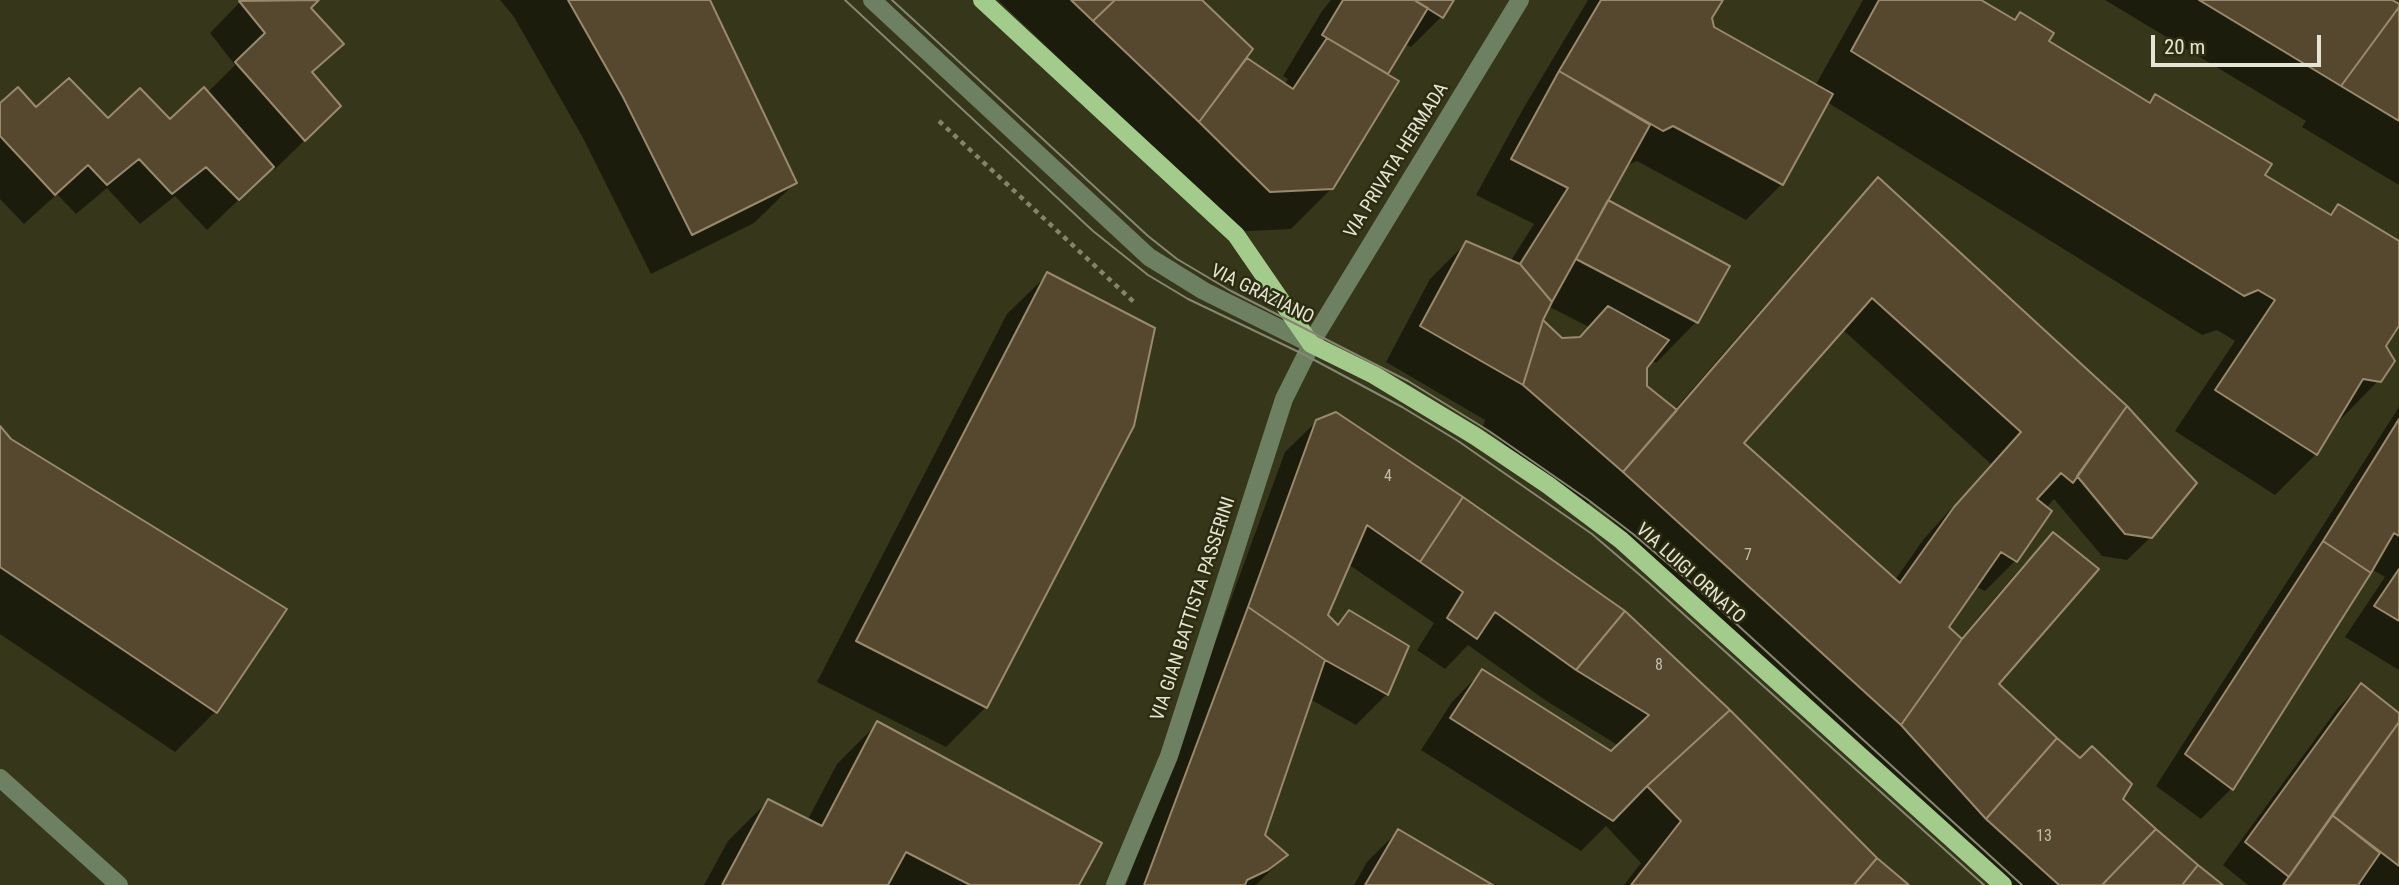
<!DOCTYPE html>
<style>
body{margin:0}
#map{position:relative;width:2399px;height:885px;overflow:hidden;background:#36361a;font-family:"Roboto Condensed",sans-serif}
canvas{display:block}
.scale{position:absolute;left:2151px;top:35px;width:170px;height:32px;box-sizing:border-box;border:4px solid #e4e5d4;border-top:0;padding-left:9px;font-size:21px;line-height:24px;white-space:nowrap;color:#e4e5d4;-webkit-text-stroke:5px #2c2c10;paint-order:stroke}
</style>
<div id="map">
<canvas width="2399" height="885"></canvas>
<div class="scale">20 m</div>
</div>
<script>
const ctx = document.querySelector('canvas').getContext('2d');
ctx.lineJoin = 'round';
function fill(path, color) { ctx.fillStyle = color; ctx.fill(path, 'evenodd'); }
const toPath = rows => new Path2D(rows.map(r => 'M' + r).join(''));
function stroke(path, color, width, dash) { ctx.strokeStyle = color; ctx.lineWidth = width; ctx.lineCap = dash ? 'butt' : 'round'; ctx.setLineDash(dash || []); ctx.stroke(path); }
function write(font, color, halo, rows, align = 'center') {
  ctx.font = font + ' "Roboto Condensed",sans-serif'; ctx.lineWidth = 5; ctx.setLineDash([]); ctx.textBaseline = 'middle'; ctx.strokeStyle = halo; ctx.fillStyle = color; for (const [text, x, y, turn = 0] of rows) {
    ctx.save(); ctx.translate(x, y); ctx.rotate((+turn || 0) * Math.PI / 180); ctx.textAlign = isNaN(turn) ? turn : align; if (halo) ctx.strokeText(text, 0, 0); ctx.fillText(text, 0, 0); ctx.restore();
  }
}
fill(toPath([
 [239,0,317,0,309,8,341,44,311,74,308,137,274,170,272,168,207,230,175,196,140,224,107,188,76,214,57,194,24,224,0,199,0,106,108,121,169,121,207,93,235,65,210,33,240,2],
 [500,0,708,0,795,183,754,223,651,274,583,138,514,17],
 [998,0,1198,0,1238,67,1284,85,1288,79,1283,76,1322,11,1331,0,1452,0,1441,17,1411,47,1405,44,1386,75,1332,188,1291,229,1230,232,1163,158],
 [1588,0,1721,0,1710,17,1713,28,1815,86,1863,0,1978,0,2014,21,2021,14,2046,42,2148,104,2156,96,2263,175,2328,215,2338,206,2399,243,2399,322,2383,346,2379,380,2339,421,2336,421,2316,454,2275,495,2175,431,2235,341,2217,330,2202,335,1827,102,1782,184,1746,220,1637,161,1625,166,1606,201,1728,267,1696,322,1656,363,1651,360,1645,367,1646,387,1674,410,1848,210,1878,180,2151,537,2127,560,2102,556,2054,499,2046,508,2015,561,1985,591,1975,586,1946,627,1960,639,2023,565,2053,535,1997,684,2121,799,2221,885,1995,885,1870,756,1591,501,1581,511,1483,426,1485,420,1386,362,1430,279,1466,243,1510,262,1534,224,1476,195,1523,109],
 [1548,306,1589,327,1577,339,1561,340,1540,320],
 [1842,329,1991,464,1923,540,1895,580,1742,443],
 [2105,0,2389,0,2399,6,2399,185,2302,127,2306,121],
 [1048,274,986,707,946,747,817,682,1007,314],
 [2399,407,2399,670,2345,637,2385,577,2371,569,2231,789,2201,819,2156,786],
 [1317,421,1875,860,1906,885,1624,885,1641,863,1606,826,1581,851,1421,750,1452,702,1482,671,1611,753,1619,746,1545,700,1468,645,1445,669,1417,650,1434,623,1348,564,1326,616,1336,626,1349,613,1406,646,1387,694,1356,725,1310,699,1263,836,1286,855,1256,885,1126,885,1285,452],
 [0,429,10,440,285,609,215,712,175,752,0,634],
 [2361,685,2399,715,2399,885,2248,885,2223,865,2338,708],
 [877,724,1077,885,704,885,728,841,768,801,807,821,837,764],
 [1398,831,1489,885,1354,885,1367,862]
]), '#0007');
const building = toPath([
 [319,0,311,8,344,44,312,72,341,106,305,141,235,62,265,33,239,1,319,0],
 [568,0,710,0,797,183,692,235,623,97,568,0],
 [1071,0,1115,0,1093,21,1071,0],
 [1115,0,1202,0,1253,49,1199,122,1093,21,1115,0],
 [1343,0,1414,0,1428,8,1388,74,1322,35,1343,0],
 [1414,0,1454,0,1443,18,1414,0],
 [1601,0,1723,0,1712,18,1714,27,1833,94,1783,185,1673,126,1663,131,1559,71,1601,0],
 [1879,0,1981,0,2015,20,2020,12,2054,33,2049,41,2150,103,2155,94,2272,164,2265,175,2331,215,2338,204,2399,241,2399,326,2386,346,2395,361,2381,382,2363,379,2317,455,2215,390,2275,300,2258,290,2244,296,1851,51,1879,0],
 [2199,0,2392,0,2399,4,2399,7,2341,86,2199,0],
 [2399,7,2399,121,2341,86,2399,7],
 [1327,38,1399,81,1333,189,1270,192,1199,122,1247,58,1293,89,1327,38],
 [1559,71,1650,125,1552,302,1520,264,1568,188,1511,159,1559,71],
 [69,78,108,118,140,88,170,119,204,87,274,167,239,200,206,167,172,194,139,159,107,185,88,165,55,195,0,136,0,103,18,87,36,107,69,78],
 [1878,177,2127,406,2073,483,2061,473,2037,499,2052,511,2017,562,2001,552,1949,627,1962,639,1901,725,1623,472,1878,177],
 [1872,298,2021,432,1954,507,1900,583,1744,443,1872,298],
 [1608,200,1730,266,1698,323,1576,259,1608,200],
 [1466,241,1520,264,1552,302,1543,320,1523,385,1420,326,1466,241],
 [1047,272,1155,328,1134,426,987,708,856,641,1047,272],
 [1608,306,1669,340,1647,368,1647,386,1677,410,1623,472,1523,385,1543,320,1562,338,1580,337,1608,306],
 [2127,406,2197,483,2152,538,2125,534,2077,476,2127,406],
 [1336,412,1463,497,1420,562,1367,525,1328,615,1338,625,1349,610,1409,646,1388,695,1325,660,1248,607,1316,420,1336,412],
 [2399,419,2399,536,2394,533,2371,573,2323,541,2399,419],
 [0,426,11,439,287,609,217,713,0,567,0,426],
 [1463,497,1625,611,1576,670,1495,612,1477,639,1447,618,1463,592,1420,562,1463,497],
 [2053,532,2099,569,1999,684,2057,738,1986,819,1901,725,1962,639,2053,532],
 [2323,541,2371,573,2233,790,2185,754,2323,541],
 [2399,569,2399,621,2374,606,2399,569],
 [1248,607,1325,660,1265,835,1288,855,1268,870,1247,880,1245,885,1144,885,1248,607],
 [1625,611,1730,710,1647,786,1613,821,1450,718,1482,669,1611,751,1649,715,1576,670,1625,611],
 [2361,683,2399,713,2399,722,2289,877,2245,842,2361,683],
 [1730,710,1877,858,1854,885,1631,885,1681,821,1647,786,1730,710],
 [877,721,1102,843,1079,885,970,885,906,852,888,885,722,885,768,799,822,826,877,721],
 [2399,722,2399,866,2332,815,2399,722],
 [2057,738,2080,758,2092,746,2132,784,2123,799,2156,829,2102,885,2059,885,1986,819,2057,738],
 [2332,815,2380,853,2358,885,2283,885,2332,815],
 [1398,829,1493,885,1365,885,1398,829],
 [2156,829,2198,865,2182,885,2102,885,2156,829],
 [1877,858,1909,885,1854,885,1877,858],
 [2198,865,2223,885,2182,885,2198,865]
]);
fill(building, '#56482e');
stroke(building, '#99896d', 2);
stroke(toPath([
 [939,121,1136,304]
]), '#84846d', 4.5, [5, 5]);
stroke(toPath([
 [872,0,1149,257,1204,291,1311,344],
 [0,778,119,885],
 [1115,885,1169,756,1284,399,1317,333,1520,0]
]), '#6d8061', 18);
stroke(toPath([
 [982,0,1236,235,1311,344,1374,375,1475,436,1548,485,1621,540,2003,885]
]), '#a3cb8b', 18);
stroke(toPath([
 [845,0,1093,231,1148,275,1188,299,1305,355,1402,407,1458,441,1592,534,1648,582,1984,885],
 [892,0,1148,236,1177,259,1231,291,1408,381,1489,431,1587,499,1633,534,1696,587,2022,885]
]), '#868770', 2);
write('16px', '#c0beaa', null, [
 ["4",1388,477],
 ["7",1748,556],
 ["8",1659,666],
 ["13",2044,837]
]);
write('19px', '#e4e5d4', '#2c2c10', [
 ["VIA PRIVATA HERMADA",1397,161,-58],
 ["VIA GRAZIANO",1262,295,26],
 ["VIA LUIGI ORNATO",1690,574,42],
 ["VIA GIAN BATTISTA PASSERINI",1194,609,-72]
]);
</script>
